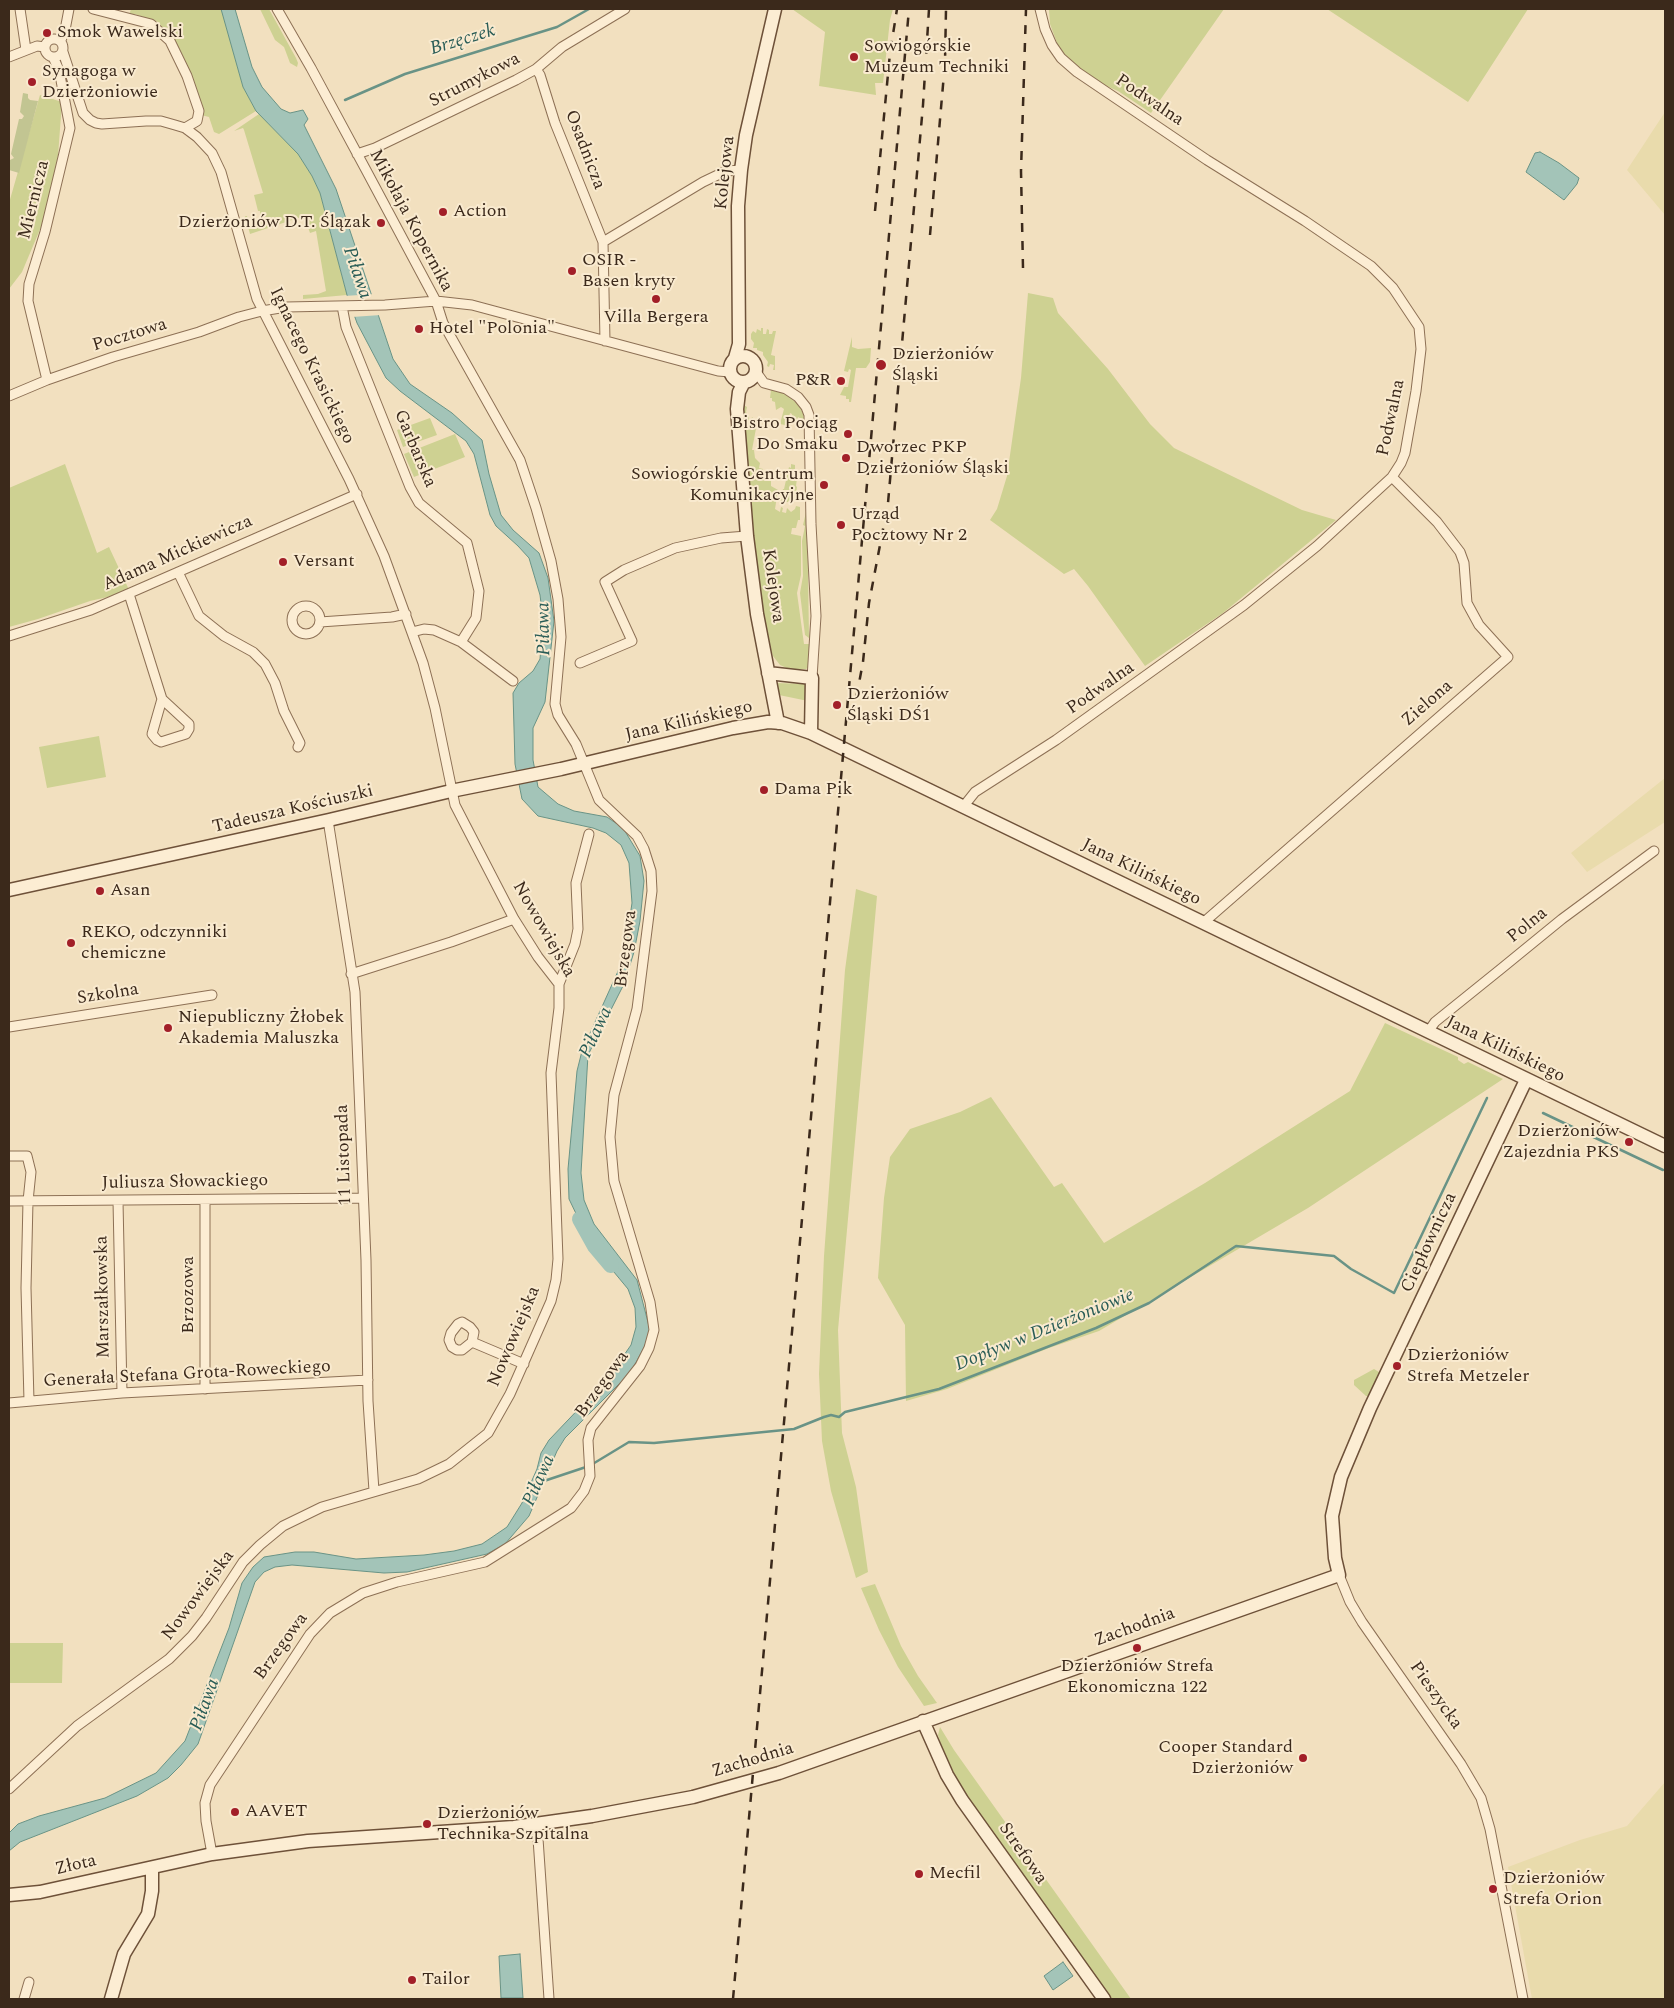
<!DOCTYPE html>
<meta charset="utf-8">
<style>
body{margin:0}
#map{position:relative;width:1674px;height:2008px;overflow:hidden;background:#f2e0bf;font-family:Spectral,serif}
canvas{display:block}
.frame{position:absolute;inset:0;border:10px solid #3b291b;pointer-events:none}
</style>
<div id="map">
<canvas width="1674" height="2008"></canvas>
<div class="frame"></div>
</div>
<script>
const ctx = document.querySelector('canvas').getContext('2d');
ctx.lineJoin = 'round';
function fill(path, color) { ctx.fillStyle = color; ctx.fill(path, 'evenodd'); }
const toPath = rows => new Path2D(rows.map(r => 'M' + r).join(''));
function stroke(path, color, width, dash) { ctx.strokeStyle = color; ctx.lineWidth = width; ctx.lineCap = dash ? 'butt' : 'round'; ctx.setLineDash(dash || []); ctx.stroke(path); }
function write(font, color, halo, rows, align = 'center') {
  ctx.font = font + ' Spectral,serif'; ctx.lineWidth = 4; ctx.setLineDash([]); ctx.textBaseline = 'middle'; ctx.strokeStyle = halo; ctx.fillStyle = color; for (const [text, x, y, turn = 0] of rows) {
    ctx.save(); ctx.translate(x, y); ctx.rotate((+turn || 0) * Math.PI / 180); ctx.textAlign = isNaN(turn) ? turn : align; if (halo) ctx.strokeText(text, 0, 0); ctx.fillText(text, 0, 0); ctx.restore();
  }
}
fill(toPath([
 [1665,112,1665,215,1627,170],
 [1665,778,1665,822,1587,872,1571,853],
 [1665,1782,1665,1999,1532,1999,1508,1867,1580,1840,1627,1826]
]), '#e9dbac');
fill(toPath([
 [131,9,222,9,243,87,256,111,219,134,214,132,209,117,201,115,158,26,158,22,135,14,131,17,129,15],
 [260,9,269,9,296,58,298,63,297,67,290,63,284,47,275,40],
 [792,9,893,9,890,20,883,83,875,83,876,95,819,86,825,32],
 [1049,9,1224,9,1151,113,1118,91,1086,77,1068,61,1060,51,1050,24],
 [1327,9,1528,9,1468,102],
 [40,95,62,102,58,156,44,220,22,272,9,289,9,203],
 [259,114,298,154,312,176,320,193,347,295,303,299,303,295,318,294,326,291,316,231,310,233,304,216,250,234,245,216,247,216,249,225,261,222,260,211,258,211,254,195,263,193,244,130,243,128,234,131],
 [1028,293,1053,298,1058,313,1108,369,1150,424,1174,448,1302,510,1336,520,1223,613,1145,666,1088,586,1074,569,1064,574,990,520,997,509,1007,476,1021,378],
 [761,328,763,328,763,334,766,334,767,329,769,330,769,334,772,334,773,331,776,331,771,355,775,356,775,370,773,370,774,365,770,364,769,367,767,366,768,362,763,355,763,352,757,350,757,348,753,348,754,343,751,339,751,334,753,331,756,333,757,329,761,331],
 [852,337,852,347,858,349,871,348,870,362,866,368,856,368,851,402,849,402,849,399,846,399,846,396,840,395,844,387,848,387,851,370,849,369,848,372,844,371],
 [771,390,786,394,798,404,803,413,805,421,798,417,797,422,795,421,795,418,792,417,792,414,790,413,789,417,787,417,785,425,780,424,784,409,781,407,776,410,775,402,772,401,772,398,770,398],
 [742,404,747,407,746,412,749,417,749,421,751,422,752,417,757,423,752,450,754,450,755,458,760,463,759,468,763,469,763,474,767,472,768,480,771,481,771,486,778,490,775,509,780,512,781,507,783,508,782,512,786,513,787,508,791,512,795,509,796,506,800,507,800,520,798,520,796,528,792,528,791,534,801,536,801,575,797,593,804,644,809,644,809,667,806,669,789,669,780,665,773,656,769,643,755,564],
 [430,418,437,435,403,447,397,430],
 [455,434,465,457,414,477,404,454],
 [65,464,97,553,109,547,130,592,90,601,38,619,9,627,9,488],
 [791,464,795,465,795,469,797,470,795,477,797,478,796,486,797,487,796,493,798,493,797,499,793,497,792,503,789,500,788,502,784,502,783,500,782,503,780,503,783,489,784,489,789,467,791,468],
 [807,508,809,638,805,635,800,593,803,576,802,541,805,526,803,525],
 [776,683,807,684,808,701,779,695],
 [99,736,106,777,47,788,39,747],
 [856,889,877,896,838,1330,842,1433,856,1487,868,1572,856,1578,831,1491,822,1441,819,1374,824,1256,845,970],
 [1385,1023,1458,1057,1458,1060,1464,1064,1468,1062,1503,1079,1308,1208,1099,1331,1049,1348,947,1389,906,1401,905,1325,878,1278,884,1198,890,1157,910,1129,960,1112,991,1097,1054,1187,1062,1183,1104,1243,1205,1183,1350,1091],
 [1374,1369,1379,1372,1379,1376,1369,1396,1366,1396,1354,1385,1354,1380],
 [875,1584,901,1646,918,1676,937,1703,924,1706,898,1667,879,1630,861,1588],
 [9,1643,63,1643,62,1683,9,1683],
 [940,1727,954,1750,1131,1999,1110,1999,969,1800,944,1755,938,1735]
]), '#ced192');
fill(toPath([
 [23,93,28,94,28,98,30,100,38,101,19,173,9,170,9,163,10,160,14,158,11,154,19,119,22,119,24,116,20,112]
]), '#c2c592');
const water = toPath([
 [221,9,235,9,252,67,262,87,281,109,290,113,303,110,308,119,304,125,336,189,393,359,410,384,452,413,482,440,489,474,501,515,513,530,539,553,548,578,554,621,545,702,533,728,533,760,538,787,558,804,574,811,607,817,623,828,640,856,644,881,640,921,634,952,624,984,588,1055,581,1173,584,1200,594,1224,637,1280,650,1330,644,1348,630,1373,565,1438,557,1451,529,1516,505,1544,487,1554,407,1572,384,1573,292,1565,275,1567,264,1572,255,1582,198,1744,181,1765,168,1778,137,1796,20,1842,9,1851,9,1833,18,1824,39,1816,105,1798,156,1773,185,1741,229,1628,242,1583,253,1567,264,1557,295,1552,314,1552,356,1559,424,1555,454,1551,482,1544,507,1527,522,1503,537,1469,541,1453,549,1440,608,1378,631,1345,636,1327,635,1308,628,1289,604,1260,581,1224,569,1199,568,1169,577,1071,582,1051,619,969,626,944,632,903,629,863,621,845,606,833,593,828,538,816,522,799,515,764,513,693,519,683,533,671,540,659,543,619,540,595,529,558,518,546,496,526,490,515,474,454,466,441,400,391,386,378,357,323,347,295,320,193,312,176,298,154,256,111,243,87,221,9],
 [1540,152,1559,163,1579,178,1577,184,1564,200,1526,172,1535,153,1540,152],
 [520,1954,523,1998,501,1998,499,1956,520,1954],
 [1063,1962,1073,1976,1053,1990,1044,1976,1063,1962]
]);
fill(water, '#a3c4b8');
stroke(water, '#699386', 1);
fill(toPath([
 [375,294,381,315,352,317,344,296]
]), '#f2e0bf');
stroke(toPath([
 [345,100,405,74,557,27,589,9],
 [1543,1113,1663,1170],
 [591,1465,629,1442,654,1443,794,1429,824,1417,831,1415,839,1417,845,1412,939,1389,1096,1328,1149,1303,1236,1246,1334,1256,1351,1269,1394,1293,1487,1098],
 [544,1481,586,1467]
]), '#699386', 2.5);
stroke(toPath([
 [580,1219,595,1246,611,1265]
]), '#a3c4b8', 16);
const street = toPath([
 [20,9,26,50],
 [93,9,151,24,170,41,187,76,199,111,197,121,185,128],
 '45 48a9 9 0 1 1 18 0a9 9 0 1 1-18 0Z',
 [61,40,65,30,69,9],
 [9,57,37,46,45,47],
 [536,69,540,75,555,123,603,242],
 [357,154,375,148,516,80,536,69,562,47,625,9],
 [342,306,346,327,410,487,419,503,467,543,479,591,476,618,461,642],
 [605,341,603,242,703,182,726,171,741,170],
 [756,372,764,383,786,389,798,397,806,407,809,415,811,524,816,616,812,678],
 [47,380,28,301,29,284,45,232,70,128,59,70,53,57],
 [9,396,47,380,113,357,199,332,239,317,262,311,286,307,385,305,436,301,472,305,718,371,730,372],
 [178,572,199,616,224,636,253,652,265,664,275,683,284,711,300,743,298,747],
 [129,594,162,699,152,734,157,740,161,742,186,734,189,729,189,724,162,699],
 '292 620a14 14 0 1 1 28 0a14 14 0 1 1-28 0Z',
 [320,622,392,617,406,614],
 [412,632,424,629,434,630,461,642,513,681],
 [9,636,91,610,357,494],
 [580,663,632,641,605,582,624,570,675,548,721,538,747,536],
 [963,807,975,792,1056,740,1244,605,1317,546,1392,477,1401,463,1405,453,1416,391,1421,349,1419,327,1393,288,1371,266,1305,221,1207,160,1077,72,1061,58,1052,45,1045,29,1040,9],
 [328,820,355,992,366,1260,368,1401,374,1491],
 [1203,923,1508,657,1479,625,1467,603,1464,563,1460,552,1437,522,1392,477],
 [351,974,451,942,514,919],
 [559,984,575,944,578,929,576,883,589,834],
 [9,1027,212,995],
 [1428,1032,1435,1022,1502,968,1562,919,1654,851],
 [9,1156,27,1156,31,1172,28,1201,26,1288,29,1401],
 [205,1200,205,1389],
 [9,1201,362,1198],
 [118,1201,122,1393],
 [472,1342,474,1332,470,1327,462,1322,458,1324,451,1333,449,1340,452,1347,457,1350,462,1350,472,1342,524,1364],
 [9,1403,122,1393,368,1380],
 [1339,1575,1350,1602,1362,1622,1461,1764,1481,1798,1490,1829,1523,1999],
 [9,1789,77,1726,169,1659,192,1636,206,1618,243,1562,260,1545,283,1526,322,1507,418,1479,449,1464,488,1433,510,1394,551,1301,556,1280,558,1259,551,1073,559,1008,559,984,538,957,514,919,455,805,435,708,423,663,384,556,349,479,257,299,221,172,212,153,197,137,185,128,175,125,161,121,146,121,102,124,96,123,90,120,83,113,63,52],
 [537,1824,549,1999],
 [212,1854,206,1821,205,1803,210,1785,310,1634,330,1613,363,1593,397,1582,485,1562,571,1508,584,1491,590,1476,588,1440,591,1428,640,1366,649,1348,654,1330,650,1302,614,1181,610,1137,614,1095,637,1009,652,891,651,871,644,849,637,836,599,800,576,744,558,715,555,704,561,637,558,599,551,561,536,508,520,460,443,323,436,301,366,170,311,68,277,9],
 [24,1999,29,1982]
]);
const secondary = toPath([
 '730 369a13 13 0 1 1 26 0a13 13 0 1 1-26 0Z',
 [735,358,739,344,738,206,741,170,746,135,775,9],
 [744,382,739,392,737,409,747,536,757,614,778,723],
 [768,673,812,678,811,733],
 [9,890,329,820,451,791,561,769,733,728,768,722,782,723,811,733,1665,1146],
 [923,1721,947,1775,962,1800,1104,1999],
 [9,1895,40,1892,212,1854,308,1841,514,1827,592,1816,693,1797,779,1773,1339,1575,1335,1558,1332,1516,1341,1477,1370,1408,1526,1080],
 [111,1999,124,1954,148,1914,152,1891,152,1868]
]);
stroke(street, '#8d7055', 11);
stroke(secondary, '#6e5139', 15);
stroke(street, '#fcedd3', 9);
stroke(secondary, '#fcedd3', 12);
stroke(toPath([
 [875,211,890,53,897,9],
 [930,235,945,62,946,9],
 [1023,268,1021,171,1026,9],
 [853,715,863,662,869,603,888,503,923,105,929,9],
 [733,1999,909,9]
]), '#3b291b', 2.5, [9, 9]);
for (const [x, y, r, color] of [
 [47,33,5,"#a21f28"],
 [854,57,5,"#a21f28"],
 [32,82,5,"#a21f28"],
 [443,212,5,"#a21f28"],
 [381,223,5,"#a21f28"],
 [572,271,5,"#a21f28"],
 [656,299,5,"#a21f28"],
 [419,329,5,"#a21f28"],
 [881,365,6,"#a21f28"],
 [841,381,5,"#a21f28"],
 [848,434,5,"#a21f28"],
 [846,458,5,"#a21f28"],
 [824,485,5,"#a21f28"],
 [841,525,5,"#a21f28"],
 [283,562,5,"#a21f28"],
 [837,705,5,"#a21f28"],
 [764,790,5,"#a21f28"],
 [100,891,5,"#a21f28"],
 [71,943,5,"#a21f28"],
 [168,1028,5,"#a21f28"],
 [1629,1142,5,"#a21f28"],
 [1397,1366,5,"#a21f28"],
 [1137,1648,5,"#a21f28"],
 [1303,1758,5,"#a21f28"],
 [235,1812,5,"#a21f28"],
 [427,1824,5,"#a21f28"],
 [919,1874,5,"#a21f28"],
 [1493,1889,5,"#a21f28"],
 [412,1980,5,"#a21f28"]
]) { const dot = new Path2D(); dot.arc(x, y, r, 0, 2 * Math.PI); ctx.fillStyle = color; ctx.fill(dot); stroke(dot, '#f9eacf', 2); }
write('18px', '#3b291b', '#f9eacf', [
 ["Smok Wawelski",57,33],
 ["Sowiogórskie",864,47],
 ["Muzeum Techniki",864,68],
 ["Synagoga w",42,72],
 ["Dzierżoniowie",42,93],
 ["Action",453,212],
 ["Dzierżoniów D.T. Ślązak",371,223,"right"],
 ["OSIR -",582,261],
 ["Basen kryty",582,282],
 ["Villa Bergera",656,318,"center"],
 ["Hotel \"Polonia\"",429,329],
 ["Dzierżoniów",892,355],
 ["Śląski",892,376],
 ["P&R",831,381,"right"],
 ["Bistro Pociąg",838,424,"right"],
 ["Do Smaku",838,445,"right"],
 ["Dworzec PKP",856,448],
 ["Dzierżoniów Śląski",856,469],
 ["Sowiogórskie Centrum",814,475,"right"],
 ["Komunikacyjne",814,496,"right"],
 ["Urząd",851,515],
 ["Pocztowy Nr 2",851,536],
 ["Versant",293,562],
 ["Dzierżoniów",847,695],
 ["Śląski DŚ1",847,716],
 ["Dama Pik",774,790],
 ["Asan",110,891],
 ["REKO, odczynniki",81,933],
 ["chemiczne",81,954],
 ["Niepubliczny Żłobek",178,1018],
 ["Akademia Maluszka",178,1039],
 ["Dzierżoniów",1619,1132,"right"],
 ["Zajezdnia PKS",1619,1153,"right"],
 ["Dzierżoniów",1407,1356],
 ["Strefa Metzeler",1407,1377],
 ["Dzierżoniów Strefa",1137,1667,"center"],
 ["Ekonomiczna 122",1137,1688,"center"],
 ["Cooper Standard",1293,1748,"right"],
 ["Dzierżoniów",1293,1769,"right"],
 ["AAVET",245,1812],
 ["Dzierżoniów",437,1814],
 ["Technika Szpitalna",437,1835],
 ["Mecfil",929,1874],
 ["Dzierżoniów",1503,1879],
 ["Strefa Orion",1503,1900],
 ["Tailor",422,1980]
], 'left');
write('18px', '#3b291b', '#f9eacf', [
 ["Strumykowa",475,81,-27],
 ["Podwalna",1149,101,34],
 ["Osadnicza",584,150,69],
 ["Kolejowa",726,173,-84],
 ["Miernicza",35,200,-76],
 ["Mikołaja Kopernika",410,221,62],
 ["Pocztowa",130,336,-17],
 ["Ignacego Krasickiego",311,366,64],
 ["Podwalna",1392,418,-78],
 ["Garbarska",414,449,67],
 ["Adama Mickiewicza",178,554,-24],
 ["Kolejowa",772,586,82],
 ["Podwalna",1101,689,-35],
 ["Zielona",1428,704,-41],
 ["Jana Kilińskiego",689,722,-13],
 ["Tadeusza Kościuszki",293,810,-13],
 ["Jana Kilińskiego",1141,873,26],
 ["Polna",1528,926,-39],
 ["Nowowiejska",543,930,60],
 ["Brzegowa",627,949,-83],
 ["Szkolna",108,995,-9],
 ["Jana Kilińskiego",1505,1050,26],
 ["11 Listopada",345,1155,-92],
 ["Juliusza Słowackiego",185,1183,-1],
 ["Ciepłownicza",1430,1243,-65],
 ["Brzozowa",189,1295,-90],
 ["Marszałkowska",104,1297,-91],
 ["Nowowiejska",515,1337,-67],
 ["Generała Stefana Grota-Roweckiego",187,1375,-3],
 ["Brzegowa",603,1385,-54],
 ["Nowowiejska",199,1596,-53],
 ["Zachodnia",1135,1628,-20],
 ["Brzegowa",282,1647,-54],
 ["Pieszycka",1435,1696,55],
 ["Zachodnia",753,1761,-17],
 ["Strefowa",1022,1854,55],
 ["Złota",76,1866,-13]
]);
write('italic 19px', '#295c56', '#f9eacf', [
 ["Brzęczek",463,41,-17],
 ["Piława",356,273,71],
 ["Piława",545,629,-91],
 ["Piława",597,1033,-65],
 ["Dopływ w Dzierżoniowie",1045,1331,-22],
 ["Piława",540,1481,-66],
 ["Piława",206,1705,-70]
]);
</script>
